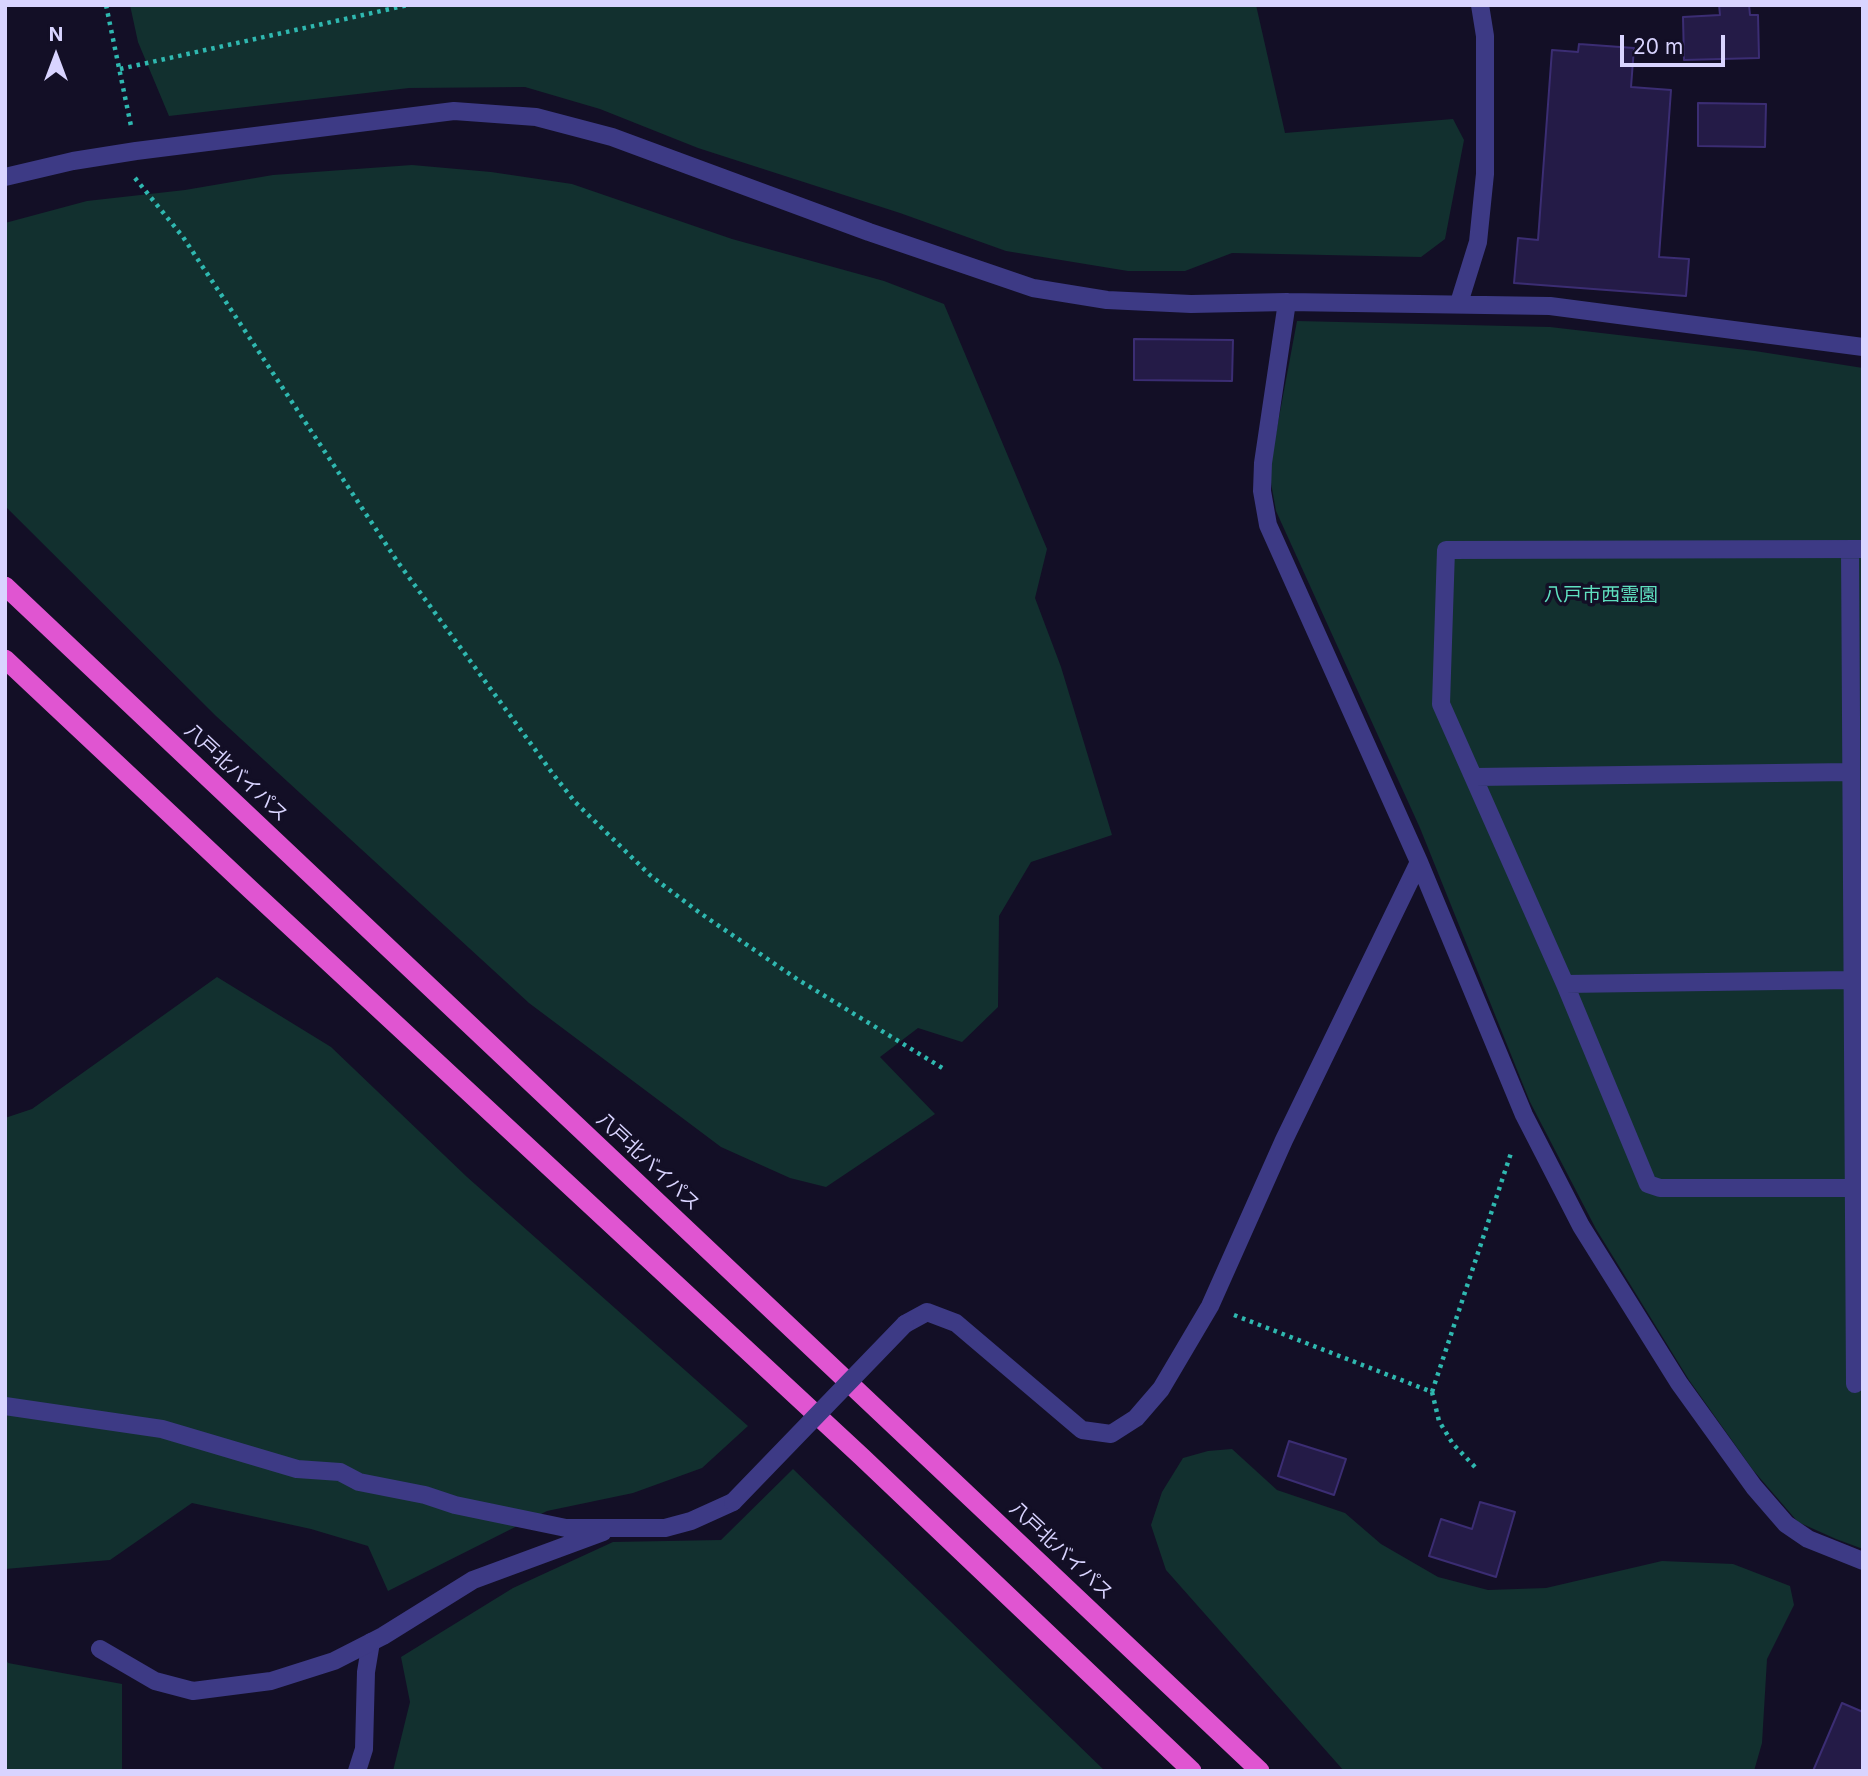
<!DOCTYPE html>
<meta charset="utf-8">
<style>
body{margin:0}
#map{position:relative;width:1868px;height:1776px;overflow:hidden;background:#130f26;font-family:Inter,sans-serif}
canvas{display:block}
.frame{position:absolute;inset:0;border:7px solid #d9d4ff;pointer-events:none}
.north{position:absolute;left:21px;top:21px;width:70px;height:70px;-webkit-text-stroke:5px #130f26;paint-order:stroke;rotate:0deg;font-size:19px;font-weight:700;line-height:28px;text-align:center;color:#d9d4ff}
.north::after{content:'';display:block;margin:auto;width:24px;height:32px;background:#d9d4ff;clip-path:polygon(50% 0,100% 100%,50% 72%,0 100%)}
.scale{position:absolute;left:1620px;top:35px;width:105px;height:32px;box-sizing:border-box;border:4px solid #d9d4ff;border-top:0;padding-left:9px;font-size:21px;line-height:24px;white-space:nowrap;color:#d9d4ff;-webkit-text-stroke:5px #130f26;paint-order:stroke}
</style>
<div id="map">
<canvas width="1868" height="1776"></canvas>
<div class="frame"></div>
<div class="north">N</div>
<div class="scale">20 m</div>
</div>
<script>
const ctx = document.querySelector('canvas').getContext('2d');
ctx.lineJoin = 'round';
function fill(path, color) { ctx.fillStyle = color; ctx.fill(path, 'evenodd'); }
const toPath = rows => new Path2D(rows.map(r => 'M' + r).join(''));
function stroke(path, color, width, dash) { ctx.strokeStyle = color; ctx.lineWidth = width; ctx.lineCap = dash ? 'butt' : 'round'; ctx.setLineDash(dash || []); ctx.stroke(path); }
function write(font, color, halo, rows, align = 'center') {
  ctx.font = font + ' Inter,"Noto Sans JP",sans-serif'; ctx.lineWidth = 7; ctx.setLineDash([]); ctx.textBaseline = 'middle'; ctx.strokeStyle = halo; ctx.fillStyle = color; for (const [text, x, y, turn = 0] of rows) {
    ctx.save(); ctx.translate(x, y); ctx.rotate((+turn || 0) * Math.PI / 180); ctx.textAlign = isNaN(turn) ? turn : align; if (halo) ctx.strokeText(text, 0, 0); ctx.fillText(text, 0, 0); ctx.restore();
  }
}
fill(toPath([
 [130,5,1256,5,1285,133,1453,119,1464,140,1445,239,1421,257,1232,253,1185,271,1128,271,1006,251,900,213,698,148,600,109,525,87,409,88,169,116,138,42],
 [412,165,491,172,572,184,732,239,884,281,944,304,1047,549,1035,598,1061,667,1112,835,1031,862,999,916,998,1007,962,1042,918,1028,880,1057,935,1114,826,1187,790,1178,721,1147,529,1003,216,716,5,506,5,223,87,201,185,190,273,175],
 [1297,321,1550,327,1755,351,1863,368,1863,1549,1836,1539,1798,1522,1753,1470,1689,1380,1596,1229,1530,1102,1420,828,1276,511,1271,483,1271,460],
 [217,977,331,1047,467,1177,748,1426,702,1468,633,1493,547,1511,388,1591,368,1546,311,1529,192,1503,110,1560,5,1569,5,1118,32,1109],
 [1232,1449,1277,1490,1345,1513,1381,1544,1438,1577,1488,1590,1546,1588,1662,1561,1733,1564,1790,1586,1794,1605,1767,1659,1762,1743,1754,1771,1344,1771,1166,1570,1151,1525,1162,1492,1183,1458,1208,1451],
 [793,1469,1105,1771,393,1771,410,1702,401,1657,513,1588,613,1542,721,1540],
 [5,1657,8,1663,122,1684,122,1771,5,1771]
]), '#12302f');
const building = toPath([
 [1719,5,1749,5,1750,15,1758,15,1759,58,1684,60,1683,17,1720,15,1719,5],
 [1579,44,1634,48,1631,87,1671,90,1659,257,1689,259,1686,296,1514,283,1518,238,1538,240,1552,50,1578,52,1579,44],
 [1698,103,1766,104,1765,147,1698,146,1698,103],
 [1134,339,1233,340,1232,381,1134,380,1134,339],
 [1289,1441,1346,1459,1334,1495,1278,1476,1289,1441],
 [1480,1502,1515,1512,1496,1577,1429,1556,1441,1519,1472,1529,1480,1502],
 [1842,1703,1863,1712,1863,1771,1813,1771,1842,1703]
]);
fill(building, '#241b47');
stroke(building, '#3b2d73', 2);
stroke(toPath([
 [106,5,131,126],
 [120,69,408,5],
 [135,178,183,237,397,561,553,774,575,802,651,876,700,913,797,979,944,1069],
 [1234,1315,1432,1392,1512,1150],
 [1432,1392,1439,1421,1453,1444,1475,1467]
]), '#2fb8b0', 4.5, [3.5, 5]);
stroke(toPath([
 [1850,549,1855,1384],
 [1863,549,1446,550,1441,704,1565,984,1648,1184,1660,1188,1863,1188],
 [1475,777,1850,772],
 [1565,984,1851,980],
 [357,1771,364,1749,366,1672,371,1642]
]), '#3d3a85', 18);
stroke(toPath([
 [5,177,73,161,136,151,454,111,536,117,612,137,869,232,1033,288,1107,300,1191,304,1287,302,1550,306,1863,347],
 [1287,302,1263,463,1262,491,1268,525,1419,862,1524,1115,1581,1226,1679,1383,1754,1487,1786,1524,1808,1539,1863,1561],
 [1459,303,1478,242,1485,174,1485,36,1480,5],
 [905,1324,927,1312,956,1323,1082,1430,1111,1434,1136,1418,1161,1389,1210,1306,1284,1140,1419,862],
 [5,1406,162,1429,297,1469,340,1472,359,1482,425,1495,455,1505,566,1528,665,1528,691,1521,733,1502],
 [100,1649,155,1681,193,1691,271,1681,334,1661,383,1636,473,1580,603,1532]
]), '#3d3a85', 18);
stroke(toPath([
 [5,586,1260,1771],
 [5,659,251,890,862,1457,1192,1771]
]), '#e055d1', 19);
stroke(toPath([
 [733,1502,905,1324]
]), '#3d3a85', 18);
write('19px', '#5fe0c0', '#130f26', [
 ["八戸市西霊園",1601,595]
]);
write('19px', '#d9d4ff', '#130f26', [
 ["八戸北バイパス",236,773,43],
 ["八戸北バイパス",648,1162,43],
 ["八戸北バイパス",1061,1551,43]
]);
</script>
